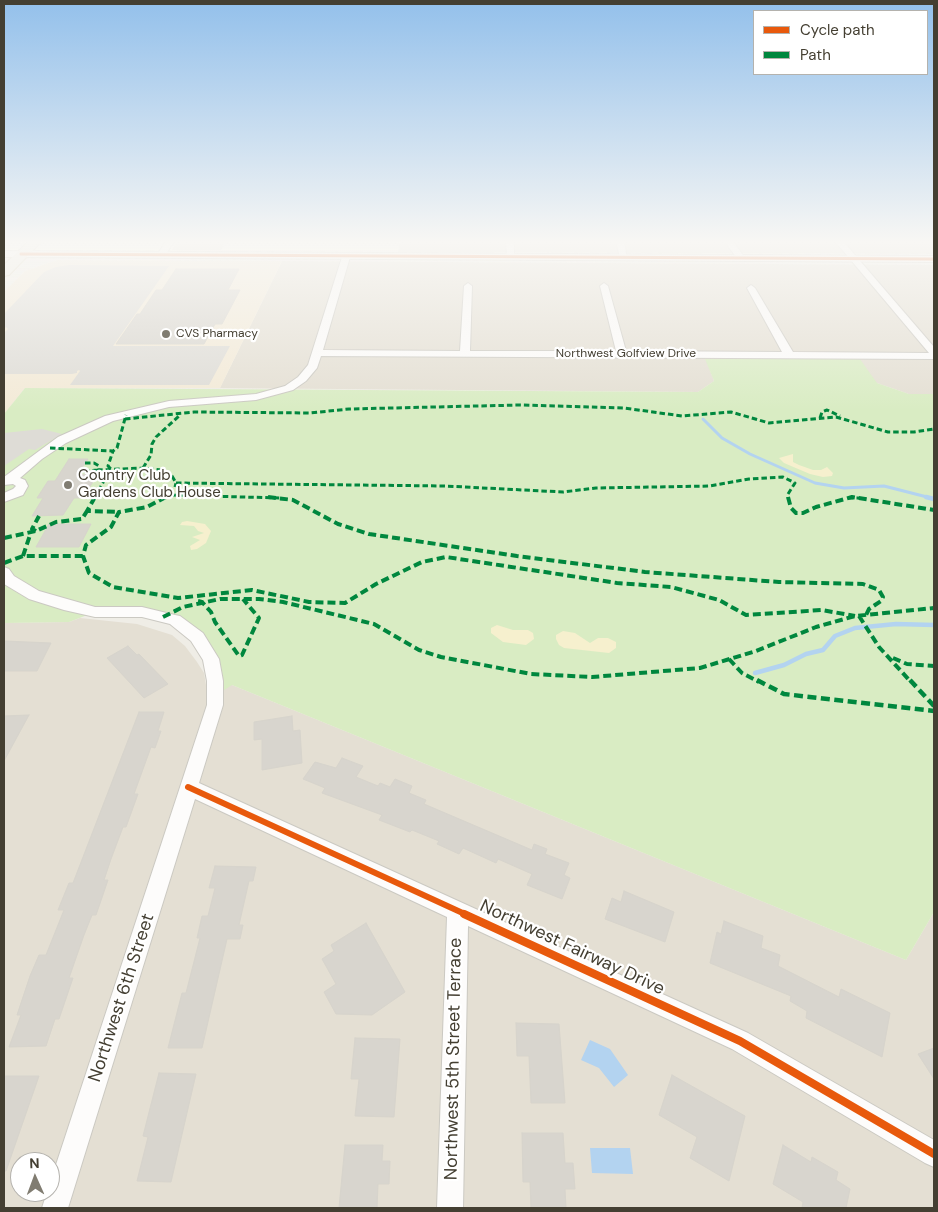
<!DOCTYPE html>
<style>
body{margin:0}
#map{position:relative;width:938px;height:1212px;overflow:hidden;background:#efede6;font-family:"DM Sans",sans-serif}
canvas{display:block}
.frame{position:absolute;inset:0;border:5px solid #443f32;pointer-events:none}
.legend{position:absolute;left:753px;top:10px;width:175px;height:65px;box-sizing:border-box;background:#fff;border:1px solid #b4b2ad;margin:0;padding:6px 9px;list-style:none;font-size:15px;color:#443f32}
.legend li{display:flex;align-items:center;gap:10px;height:25px}
.legend b{width:25px;border:1px solid #b4b2ad}
.north{position:absolute;left:10px;top:1152px;width:50px;height:50px;box-sizing:border-box;background:#fff;border:1px solid #b4b2ad;border-radius:50%;rotate:358deg;font-size:14px;font-weight:700;line-height:20px;text-align:center;color:#443f32}
.north::after{content:'';display:block;margin:auto;width:18px;height:22px;background:#807c71;clip-path:polygon(50% 0,100% 100%,50% 72%,0 100%)}
</style>
<div id="map">
<canvas width="938" height="1212"></canvas>
<div class="frame"></div>
<ul class="legend">
<li><b style="height:6px;background:#e8590c"></b>Cycle path</li>
<li><b style="height:6px;background:#00873e"></b>Path</li>
</ul>
<div class="north">N</div>
</div>
<script>
const ctx = document.querySelector('canvas').getContext('2d');
ctx.lineJoin = 'round';
function fill(path, color) { ctx.fillStyle = color; ctx.fill(path, 'evenodd'); }
const toPath = rows => new Path2D(rows.map(r => 'M' + r).join(''));
function stroke(path, color, width, dash) { ctx.strokeStyle = color; ctx.lineWidth = width; ctx.lineCap = dash ? 'butt' : 'round'; ctx.setLineDash(dash || []); ctx.stroke(path); }
function write(font, color, halo, rows, align = 'center') {
  ctx.font = font + ' "DM Sans",sans-serif'; ctx.lineWidth = 4.5; ctx.setLineDash([]); ctx.textBaseline = 'middle'; ctx.strokeStyle = halo; ctx.fillStyle = color; for (const [text, x, y, turn = 0] of rows) {
    ctx.save(); ctx.translate(x, y); ctx.rotate((+turn || 0) * Math.PI / 180); ctx.textAlign = isNaN(turn) ? turn : align; if (halo) ctx.strokeText(text, 0, 0); ctx.fillText(text, 0, 0); ctx.restore();
  }
}
fill(toPath([
 [179,240,227,240,221,250,172,250],
 [400,240,934,240,934,254,398,252],
 [282,261,934,265,934,394,909,394,877,383,706,359,714,381,698,392,220,388],
 [80,618,137,624,172,635,185,646,197,662,204,673,206,685,232,685,906,960,934,912,934,1208,4,1208,4,623,69,622],
 [20,1162,50,1162,50,1192,20,1192]
]), '#e4dfd3');
fill(toPath([
 [57,260,282,261,220,388,25,388,4,414,4,292,25,271]
]), '#f3ead7');
fill(toPath([
 [705,359,860,359,877,383,909,394,934,394,934,912,906,960,232,685,215,696,211,659,175,620,95,612,69,622,4,623,4,414,25,388,698,392,714,381]
]), '#d9ecc3');
fill(toPath([
 [793,454,793,462,799,465,813,470,821,470,827,467,833,473,832,476,823,477,810,474,784,463,779,458],
 [187,521,205,524,211,531,206,543,197,549,191,550,190,546,200,540,192,537,204,533,198,531,194,526,180,525,182,522],
 [497,625,513,630,528,630,533,633,534,639,526,645,503,642,491,633,491,628],
 [563,631,575,633,590,643,598,638,608,638,616,642,616,648,609,653,564,648,559,645,556,639,556,635]
]), '#f6f0ce');
fill(toPath([
 [69,265,169,266,113,346,230,346,209,385,70,385,80,371,79,370,77,371,77,373,72,374,4,374,4,333,8,329,6,327,4,329,4,314,44,272,56,267],
 [42,429,62,434,35,450,29,449,4,466,4,433]
]), '#dedcd6');
fill(toPath([
 [590,1040,610,1049,628,1075,614,1087,599,1068,581,1060],
 [590,1148,630,1148,633,1174,592,1173]
]), '#b3d3f0');
stroke(toPath([
 [703,419,722,438,750,454,815,483,844,488,884,486,931,498]
]), '#b3d3f0', 3);
stroke(toPath([
 [926,497,934,499],
 [755,673,784,665,806,654,823,650,835,636,855,628,896,624,934,625]
]), '#b3d3f0', 4.5);
const building = toPath([
 [176,269,239,269,228,290,240,290,222,324,215,324,204,344,116,344,137,314,140,314,156,290,162,290,176,269],
 [69,459,88,459,78,474,97,475,83,498,74,498,63,515,32,516,43,498,37,498,48,481,55,481,69,459],
 [49,524,91,524,79,547,36,547,49,524],
 [4,641,51,643,37,671,4,671,4,641],
 [128,646,137,655,139,654,168,684,144,698,107,658,128,646],
 [139,712,164,712,158,731,161,731,155,748,151,747,134,794,138,794,126,827,123,827,111,859,104,880,108,880,96,915,92,915,84,935,69,978,73,978,59,1019,55,1019,46,1046,9,1047,21,1015,17,1015,30,976,39,955,46,955,64,910,58,910,69,883,73,883,139,712],
 [29,715,4,761,4,716,29,715],
 [292,716,293,731,300,730,302,763,262,770,262,739,254,740,254,722,292,716],
 [342,758,363,766,356,777,378,786,380,783,390,787,395,779,412,786,409,793,426,800,424,804,532,850,534,844,547,849,545,854,569,863,564,875,570,878,562,899,527,885,532,874,498,859,496,863,463,848,459,854,437,844,439,841,412,830,410,832,379,820,382,815,322,793,325,788,303,779,315,762,336,768,342,758],
 [215,866,256,867,253,881,249,881,239,925,243,925,240,939,227,939,202,1048,168,1048,182,993,186,993,200,938,197,938,202,916,208,916,215,888,209,888,215,866],
 [624,891,674,912,665,942,605,919,612,898,621,902,624,891],
 [724,921,763,936,761,948,780,955,778,966,839,997,841,989,890,1013,882,1057,806,1018,807,1011,790,1001,791,996,710,963,717,932,721,934,724,921],
 [366,923,405,992,372,1015,336,1014,324,992,336,984,322,959,334,951,331,945,366,923],
 [516,1023,559,1024,565,1103,531,1103,529,1056,517,1056,516,1023],
 [355,1038,400,1039,394,1117,355,1116,359,1079,351,1079,355,1038],
 [934,1048,934,1079,918,1054,934,1048],
 [159,1073,196,1074,171,1182,137,1181,148,1137,143,1136,159,1073],
 [672,1075,745,1116,729,1181,690,1158,697,1137,659,1115,672,1075],
 [4,1076,39,1076,6,1171,4,1171,4,1076],
 [522,1133,563,1133,565,1163,573,1163,575,1189,565,1189,566,1208,531,1208,530,1182,523,1182,522,1133],
 [345,1145,383,1145,382,1161,390,1161,389,1184,378,1184,377,1208,339,1208,345,1145],
 [783,1145,811,1162,812,1157,838,1172,836,1180,850,1189,846,1208,802,1208,803,1202,773,1184,783,1145]
]);
fill(building, '#d8d5ce');
stroke(building, '#d7d4cc', 1);
const minor = toPath([
 [167,240,175,240,164,257,158,257,157,255,167,240],
 [506,240,514,240,514,259,507,257,506,240],
 [616,240,624,240,627,260,620,258,616,240],
 [724,240,732,240,745,258,744,260,738,260,724,240],
 [834,240,842,240,934,347,934,359,321,356,317,368,306,381,293,390,256,400,169,407,113,421,66,443,42,459,20,478,25,480,28,486,23,495,4,502,4,493,13,489,16,486,13,484,4,485,4,477,58,437,105,416,169,401,256,394,285,386,298,377,308,365,342,257,346,255,350,257,323,350,460,351,464,286,468,283,472,286,470,351,616,351,600,286,604,283,608,286,626,351,782,352,747,288,751,285,755,288,793,352,929,353,834,240],
 [4,567,9,569,14,576,39,591,95,607,142,607,175,615,180,616,203,633,219,659,223,681,223,705,199,783,748,1033,934,1140,934,1167,925,1163,732,1049,468,926,463,1208,437,1208,447,917,195,799,68,1208,42,1208,47,1192,50,1192,50,1183,207,705,207,681,203,660,191,641,170,624,142,617,95,617,64,610,29,599,4,584,4,567]
]);
const tertiary = toPath([
 [4,251,934,256,934,262,4,257,4,251]
]);
const primary = toPath([
 [30,240,43,240,9,275,4,276,4,265,30,240]
]);
stroke(minor, '#cbc9c2', 2);
stroke(tertiary, '#cbc9c2', 2);
stroke(primary, '#d3cbb2', 2);
fill(minor, '#fdfcfb');
fill(tertiary, '#fdfcfb');
fill(primary, '#f0ede2');
stroke(toPath([
 [820,418,822,412,827,410,840,416],
 [125,419,194,412,310,413,349,409,520,405,624,408,682,416,731,412,769,423,836,417,888,432,914,432,934,429],
 [50,448,113,451,117,448,126,415],
 [85,463,94,463,99,466,99,470,143,468,161,470,172,476,176,483,175,487],
 [143,468,151,455,152,444,156,437,180,415],
 [84,471,99,470],
 [176,483,445,486,563,492,596,488,710,486,749,479,783,477,795,483,788,494,788,498],
 [94,498,111,469,108,466,113,451],
 [164,498,170,495,280,498],
 [848,498,859,498]
]), '#00873e', 3, [5.5, 3]);
stroke(toPath([
 [95,497,87,511,119,512],
 [166,497,147,507,119,512,111,527,86,545,83,556,89,573,113,587,178,598,252,590,309,602,345,603,376,584,422,562,446,557,617,583,671,587,719,600,746,615,822,610,855,616],
 [268,497,293,500,338,524,369,534,517,556,645,572,779,582,863,584,879,590,883,597,881,601,869,609,866,615],
 [788,497,791,508,796,513,803,513,816,507,852,497,934,510],
 [36,531,32,529,39,516],
 [4,538,36,531,56,522,82,519,87,511],
 [23,556,31,532],
 [4,563,23,556,83,556],
 [198,601,202,602,211,612,215,622,239,656,242,655,259,618,243,599],
 [859,616,879,647,911,682],
 [163,617,183,607,220,599,259,599,283,602,374,624,419,650,441,657,531,674,592,677,700,668,756,651,816,627,855,616,934,608],
 [893,658,907,664,934,666],
 [729,659,742,673,759,682]
]), '#00873e', 4, [8, 4]);
stroke(toPath([
 [757,680,784,694,934,711],
 [910,680,934,706]
]), '#00873e', 4.5, [9, 4.5]);
stroke(toPath([
 [21,254,934,259]
]), '#e8590c', 3);
stroke(toPath([
 [188,787,467,915]
]), '#e8590c', 6);
stroke(toPath([
 [464,914,740,1041,934,1154]
]), '#e8590c', 8);
const sky = ctx.createLinearGradient(0, 0, 0, 410);
sky.addColorStop(0, '#93c0eb');
sky.addColorStop(0.59, '#f8f7f4');
sky.addColorStop(1, '#f8f7f400');
ctx.fillStyle = sky;
ctx.fillRect(0, 0, 938, 410);
for (const [x, y, r, color] of [
 [166,334,5,"#807c71"],
 [68,485,5,"#807c71"]
]) { const dot = new Path2D(); dot.arc(x, y, r, 0, 2 * Math.PI); ctx.fillStyle = color; ctx.fill(dot); stroke(dot, '#fff', 2); }
write('12px', '#443f32', '#fff', [
 ["CVS Pharmacy",176,334]
], 'left');
write('12px', '#443f32', '#fff', [
 ["Northwest Golfview Drive",626,354]
]);
write('15px', '#443f32', '#fff', [
 ["Country Club",78,476],
 ["Gardens Club House",78,493]
], 'left');
write('18px', '#443f32', '#fff', [
 ["Northwest Fairway Drive",572,948,25],
 ["Northwest 6th Street",122,998,-72],
 ["Northwest 5th Street Terrace",454,1059,-89]
]);
</script>
